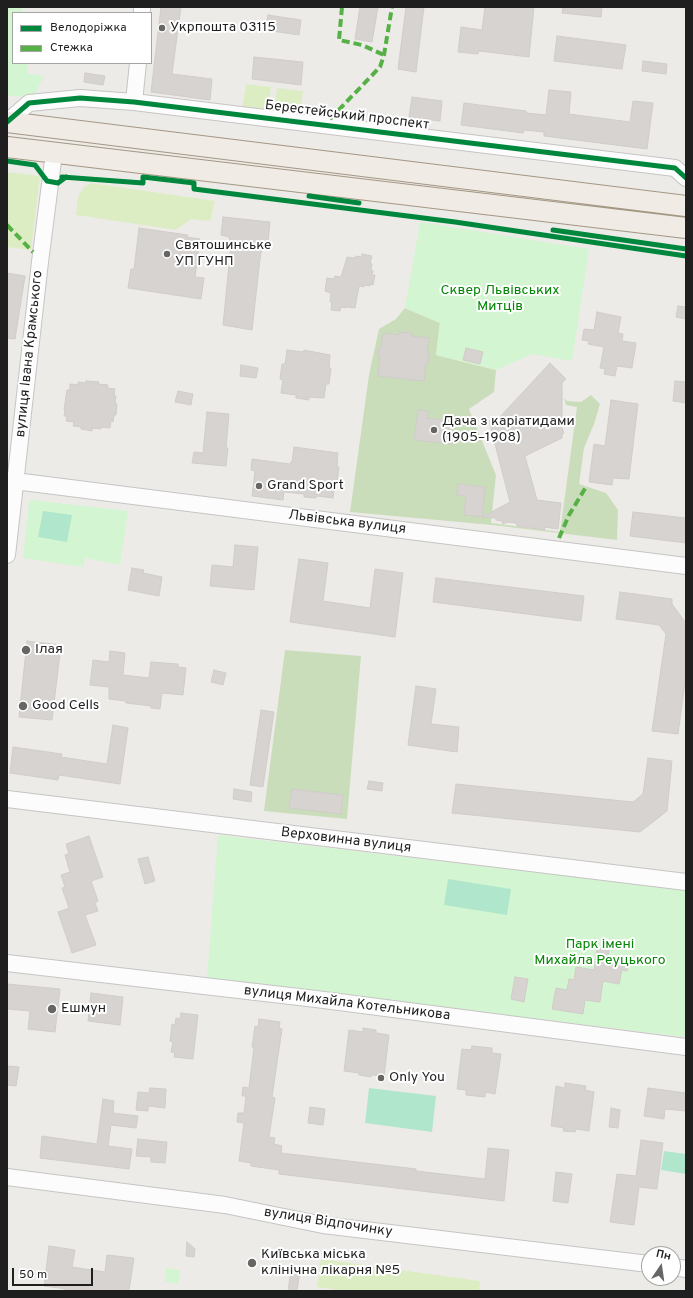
<!DOCTYPE html>
<meta charset="utf-8">
<style>
body{margin:0}
#map{position:relative;width:693px;height:1298px;overflow:hidden;background:#edebe8;font-family:Overpass,sans-serif}
canvas{display:block}
.frame{position:absolute;inset:0;border:8px solid #1f1f1f;pointer-events:none}
.legend{position:absolute;left:12px;top:12px;width:140px;height:52px;box-sizing:border-box;background:#fff;border:1px solid #a5a5a5;margin:0;padding:5px 7px;list-style:none;font-size:12px;color:#1f1f1f}
.legend li{display:flex;align-items:center;gap:8px;height:20px}
.legend b{width:20px;border:1px solid #a5a5a5}
.north{position:absolute;left:641px;top:1246px;width:40px;height:40px;box-sizing:border-box;background:#fff;border:1px solid #a5a5a5;border-radius:50%;rotate:13deg;font-size:11px;font-weight:700;line-height:16px;text-align:center;color:#1f1f1f}
.north::after{content:'';display:block;margin:auto;width:14px;height:18px;background:#676665;clip-path:polygon(50% 0,100% 100%,50% 72%,0 100%)}
.scale{position:absolute;left:12px;top:1268px;width:81px;height:18px;box-sizing:border-box;border:2px solid #1f1f1f;border-top:0;padding-left:5px;font-size:12px;line-height:14px;white-space:nowrap;color:#1f1f1f;-webkit-text-stroke:3px #fff;paint-order:stroke}
</style>
<div id="map">
<canvas width="693" height="1298"></canvas>
<div class="frame"></div>
<ul class="legend">
<li><b style="height:5px;background:#00873e"></b>Велодоріжка</li>
<li><b style="height:5px;background:#55b145"></b>Стежка</li>
</ul>
<div class="north">Пн</div>
<div class="scale">50 m</div>
</div>
<script>
const ctx = document.querySelector('canvas').getContext('2d');
ctx.lineJoin = 'round';
function fill(path, color) { ctx.fillStyle = color; ctx.fill(path, 'evenodd'); }
const toPath = rows => new Path2D(rows.map(r => 'M' + r).join(''));
function stroke(path, color, width, dash) { ctx.strokeStyle = color; ctx.lineWidth = width; ctx.lineCap = dash ? 'butt' : 'round'; ctx.setLineDash(dash || []); ctx.stroke(path); }
function write(font, color, halo, rows, align = 'center') {
  ctx.font = font + ' Overpass,sans-serif'; ctx.lineWidth = 4; ctx.setLineDash([]); ctx.textBaseline = 'middle'; ctx.strokeStyle = halo; ctx.fillStyle = color; for (const [text, x, y, turn = 0] of rows) {
    ctx.save(); ctx.translate(x, y); ctx.rotate((+turn || 0) * Math.PI / 180); ctx.textAlign = isNaN(turn) ? turn : align; if (halo) ctx.strokeText(text, 0, 0); ctx.fillText(text, 0, 0); ctx.restore();
  }
}
fill(toPath([
 [246,84,271,87,268,113,242,109],
 [277,88,303,91,300,117,274,114],
 [7,172,40,176,31,250,7,247],
 [91,183,215,201,210,221,191,219,176,230,76,215,78,197,83,188],
 [321,1259,480,1281,479,1291,346,1291,317,1287]
]), '#dcedc4');
fill(toPath([
 [405,308,440,323,436,355,496,370,494,392,469,409,496,475,491,523,560,532,577,407,566,405,564,398,567,401,581,402,591,395,600,404,594,424,584,448,579,484,606,493,618,510,617,540,492,525,350,512,369,375,379,329,396,319],
 [285,650,361,656,347,819,264,811]
]), '#caddbb');
fill(toPath([
 [7,7,22,7,23,13,13,13,13,63,27,63,28,74,44,76,33,98,7,95],
 [420,222,589,249,572,361,532,354,496,370,436,355,440,323,405,308],
 [32,500,128,511,120,565,85,558,83,567,23,558,29,502],
 [218,835,686,890,686,1037,207,978],
 [166,1268,180,1270,178,1284,165,1282]
]), '#d4f5d1');
fill(toPath([
 [43,511,72,515,67,542,38,537],
 [448,879,511,889,507,915,444,905],
 [369,1088,436,1096,432,1132,365,1123],
 [664,1151,686,1154,686,1174,661,1170]
]), '#b0e7cc');
const building = toPath([
 [161,7,181,7,172,74,212,79,210,100,151,92,161,7],
 [360,7,378,7,372,42,355,39,360,7],
 [406,7,424,7,416,72,398,69,406,7],
 [485,7,534,7,529,57,479,51,478,54,458,52,461,27,482,30,485,7],
 [563,7,602,7,601,17,562,13,563,7],
 [268,15,301,20,299,35,265,30,268,15],
 [557,36,626,45,622,69,554,61,557,36],
 [254,57,303,62,301,85,252,79,254,57],
 [643,61,667,64,666,74,642,71,643,61],
 [85,73,105,76,103,85,84,82,85,73],
 [549,90,571,92,569,114,630,122,633,101,653,103,647,149,544,136,544,132,524,130,523,133,461,125,464,103,526,111,526,113,546,115,549,90],
 [412,97,442,101,440,121,409,117,412,97],
 [223,217,270,222,268,242,262,247,260,259,252,330,223,325,231,244,229,237,221,235,223,217],
 [139,228,188,235,187,237,200,239,195,277,204,278,201,299,128,288,131,269,134,269,139,228],
 [362,254,372,256,370,263,372,264,371,270,373,271,372,275,375,275,373,285,370,284,370,286,364,285,364,287,359,286,355,308,347,307,346,308,341,307,340,311,331,310,332,302,330,302,331,293,325,291,327,278,334,279,335,276,341,277,347,257,355,258,356,256,362,257,362,254],
 [7,273,25,276,15,339,7,338,7,273],
 [678,306,686,307,686,319,676,317,678,306],
 [597,312,621,317,618,333,623,334,622,341,636,343,632,368,617,366,615,376,604,374,605,369,600,368,604,347,588,344,589,341,582,340,584,329,594,330,597,312],
 [399,332,412,333,412,336,429,338,427,352,429,353,428,363,426,363,424,381,378,376,380,357,378,357,379,347,381,347,383,333,399,335,399,332],
 [466,348,483,352,480,364,463,360,466,348],
 [287,350,303,352,304,350,309,351,330,355,329,368,331,368,329,384,326,384,324,398,309,397,309,400,296,398,296,395,281,393,283,380,280,379,282,364,285,364,287,350],
 [550,363,566,379,562,383,562,428,564,433,562,434,562,438,525,456,537,500,561,503,558,529,544,527,545,530,517,526,516,523,508,522,503,524,502,521,496,520,496,518,482,517,510,502,489,421,498,419,550,363],
 [241,365,258,368,256,378,240,376,241,365],
 [86,381,99,382,98,384,108,385,107,388,115,389,114,396,116,396,115,403,117,404,116,415,114,415,113,422,111,421,110,428,101,427,101,429,92,428,92,431,81,429,81,427,73,426,74,422,66,421,67,416,64,416,65,409,64,409,67,390,70,390,70,384,78,385,78,382,85,383,86,381],
 [675,381,686,382,686,403,673,401,675,381],
 [178,391,193,394,191,405,175,402,178,391],
 [611,400,638,404,629,479,613,478,612,485,589,482,594,444,605,446,611,400],
 [418,410,428,411,427,418,453,421,451,444,414,440,418,410],
 [207,412,229,414,226,448,228,448,226,466,192,463,194,452,203,453,207,412],
 [294,447,338,453,337,467,339,467,337,483,335,483,333,498,317,496,316,498,304,497,304,494,284,492,283,500,252,496,255,471,251,470,252,459,290,464,291,462,292,462,294,447],
 [458,484,485,487,482,517,464,515,466,496,457,495,458,484],
 [633,512,686,518,686,543,630,536,633,512],
 [235,545,258,547,254,590,210,586,212,565,233,567,235,545],
 [299,559,328,563,323,601,370,608,375,569,403,573,395,637,290,622,299,559],
 [132,568,144,570,143,573,162,577,159,596,128,590,132,568],
 [436,578,584,596,581,621,433,602,436,578],
 [620,592,672,599,672,604,686,623,686,675,678,734,652,731,666,634,659,625,616,619,620,592],
 [27,641,61,645,52,720,19,717,27,641],
 [110,651,125,653,123,675,149,678,151,662,178,664,178,667,186,668,183,695,162,693,160,709,151,708,151,706,126,703,126,701,109,699,109,687,90,685,93,660,109,662,110,651],
 [214,670,226,673,223,685,211,682,214,670],
 [416,686,436,689,431,724,459,727,457,752,408,745,416,686],
 [261,710,274,712,263,787,250,785,261,710],
 [113,725,128,728,120,784,59,775,58,780,10,773,13,747,62,754,61,757,107,764,113,725],
 [648,758,672,761,667,811,640,832,452,813,456,784,633,802,643,794,648,758],
 [369,781,383,783,382,791,367,789,369,781],
 [234,789,252,792,251,802,233,799,234,789],
 [292,789,343,795,341,814,289,808,292,789],
 [89,836,103,877,91,881,98,901,95,903,98,911,85,915,96,945,72,953,58,912,69,908,62,888,65,887,61,875,70,872,65,855,69,854,66,844,89,836],
 [148,857,155,881,145,884,138,859,148,857],
 [597,948,609,950,608,956,629,959,627,971,622,970,619,984,603,981,600,1002,585,1000,583,1014,552,1009,556,988,567,990,569,979,574,980,576,967,594,970,597,948],
 [515,977,528,979,524,1002,511,999,515,977],
 [7,984,60,989,55,1032,28,1029,30,1011,7,1009,7,984],
 [91,993,123,997,120,1025,88,1021,91,993],
 [181,1013,198,1015,193,1059,174,1057,175,1053,171,1052,173,1042,170,1041,172,1024,175,1025,176,1018,180,1019,181,1013],
 [259,1019,280,1022,279,1028,282,1029,272,1097,275,1098,269,1137,275,1138,274,1144,282,1146,281,1153,416,1169,416,1171,485,1179,488,1148,509,1150,504,1201,279,1174,279,1170,251,1166,251,1163,239,1161,244,1123,237,1122,238,1113,244,1113,246,1096,242,1096,243,1087,249,1088,254,1047,252,1047,255,1026,258,1027,259,1019],
 [363,1028,376,1030,376,1033,389,1035,384,1076,371,1075,371,1077,359,1075,359,1073,344,1071,349,1030,363,1032,363,1028],
 [472,1046,492,1048,492,1053,501,1054,495,1094,485,1092,485,1097,466,1095,466,1090,457,1089,462,1049,471,1050,472,1046],
 [7,1066,19,1067,16,1086,7,1085,7,1066],
 [565,1083,586,1086,585,1090,594,1092,589,1131,576,1129,575,1132,563,1131,564,1128,551,1126,556,1086,565,1088,565,1083],
 [150,1088,166,1089,165,1108,148,1106,148,1111,136,1110,138,1092,149,1093,150,1088],
 [648,1088,686,1093,686,1111,665,1109,664,1119,644,1116,648,1088],
 [103,1099,114,1101,113,1113,138,1116,136,1128,111,1125,108,1146,132,1149,129,1169,40,1158,42,1136,97,1144,103,1099],
 [310,1107,325,1109,323,1125,308,1123,310,1107],
 [611,1108,620,1110,618,1128,609,1127,611,1108],
 [138,1139,167,1142,165,1163,151,1162,151,1157,136,1156,138,1139],
 [641,1140,663,1143,657,1189,639,1187,634,1225,610,1222,617,1174,636,1176,641,1140],
 [556,1172,572,1174,568,1203,553,1201,556,1172],
 [187,1242,195,1249,194,1257,186,1256,187,1242],
 [49,1246,75,1250,72,1267,105,1272,107,1255,134,1258,129,1291,65,1291,66,1289,44,1286,49,1246],
 [291,1270,300,1271,297,1291,288,1291,291,1270]
]);
fill(building, '#d6d3d0');
stroke(building, '#d1ccc9', 1);
const minor = toPath([
 [142,13,142,7],
 [134,102,138,63],
 [7,122,29,103,80,98,134,102,675,168,686,178],
 [7,480,686,566],
 [7,555,40,262,54,153],
 [7,799,686,882],
 [7,963,316,999,686,1047],
 [7,1177,225,1205,323,1225,649,1264],
 [673,1267,686,1269]
]);
const major = toPath([
 [7,122,686,206],
 [7,147,686,228]
]);
stroke(minor, '#c6c5c4', 18);
stroke(major, '#a49784', 22);
stroke(minor, '#fcfcfc', 16);
stroke(major, '#f1ebe5', 20);
stroke(toPath([
 [342,7,339,40,362,45,384,55],
 [330,119,380,67,384,55,392,7],
 [7,225,33,252],
 [559,538,569,515,586,487]
]), '#55b145', 4, [8, 4]);
stroke(toPath([
 [7,122,29,103,80,98,134,102,675,168,686,178],
 [7,161,35,165,47,181,58,183,66,177],
 [62,177,143,183,143,177,194,183,194,189,455,222,686,256],
 [309,196,359,203],
 [553,230,686,249]
]), '#00873e', 5);
for (const [x, y, r, color] of [
 [162,28,4,"#676665"],
 [167,254,4,"#676665"],
 [434,430,4,"#676665"],
 [259,486,4,"#676665"],
 [26,650,5,"#676665"],
 [23,706,5,"#676665"],
 [52,1009,5,"#676665"],
 [381,1078,4,"#676665"],
 [252,1263,5,"#676665"]
]) { const dot = new Path2D(); dot.arc(x, y, r, 0, 2 * Math.PI); ctx.fillStyle = color; ctx.fill(dot); stroke(dot, '#fff', 1.5); }
write('14px', '#1f1f1f', '#fff', [
 ["Укрпошта 03115",170,28],
 ["Святошинське",175,246],
 ["УП ГУНП",175,262],
 ["Дача з каріатидами",442,422],
 ["(1905–1908)",442,438],
 ["Grand Sport",267,486],
 ["Ілая",35,650],
 ["Good Cells",32,706],
 ["Ешмун",61,1009],
 ["Only You",389,1078],
 ["Київська міська",261,1255],
 ["клінічна лікарня №5",261,1271]
], 'left');
write('14px', '#1f1f1f', '#fff', [
 ["Берестейський проспект",347,116,7],
 ["вулиця Івана Крамського",30,354,-84],
 ["Львівська вулиця",347,523,7],
 ["Верховинна вулиця",346,841,7],
 ["вулиця Михайла Котельникова",347,1004,7],
 ["вулиця Відпочинку",328,1223,9]
]);
write('14px', '#058606', '#fff', [
 ["Сквер Львівських",500,291],
 ["Митців",500,307],
 ["Парк імені",600,945],
 ["Михайла Реуцького",600,961]
]);
</script>
